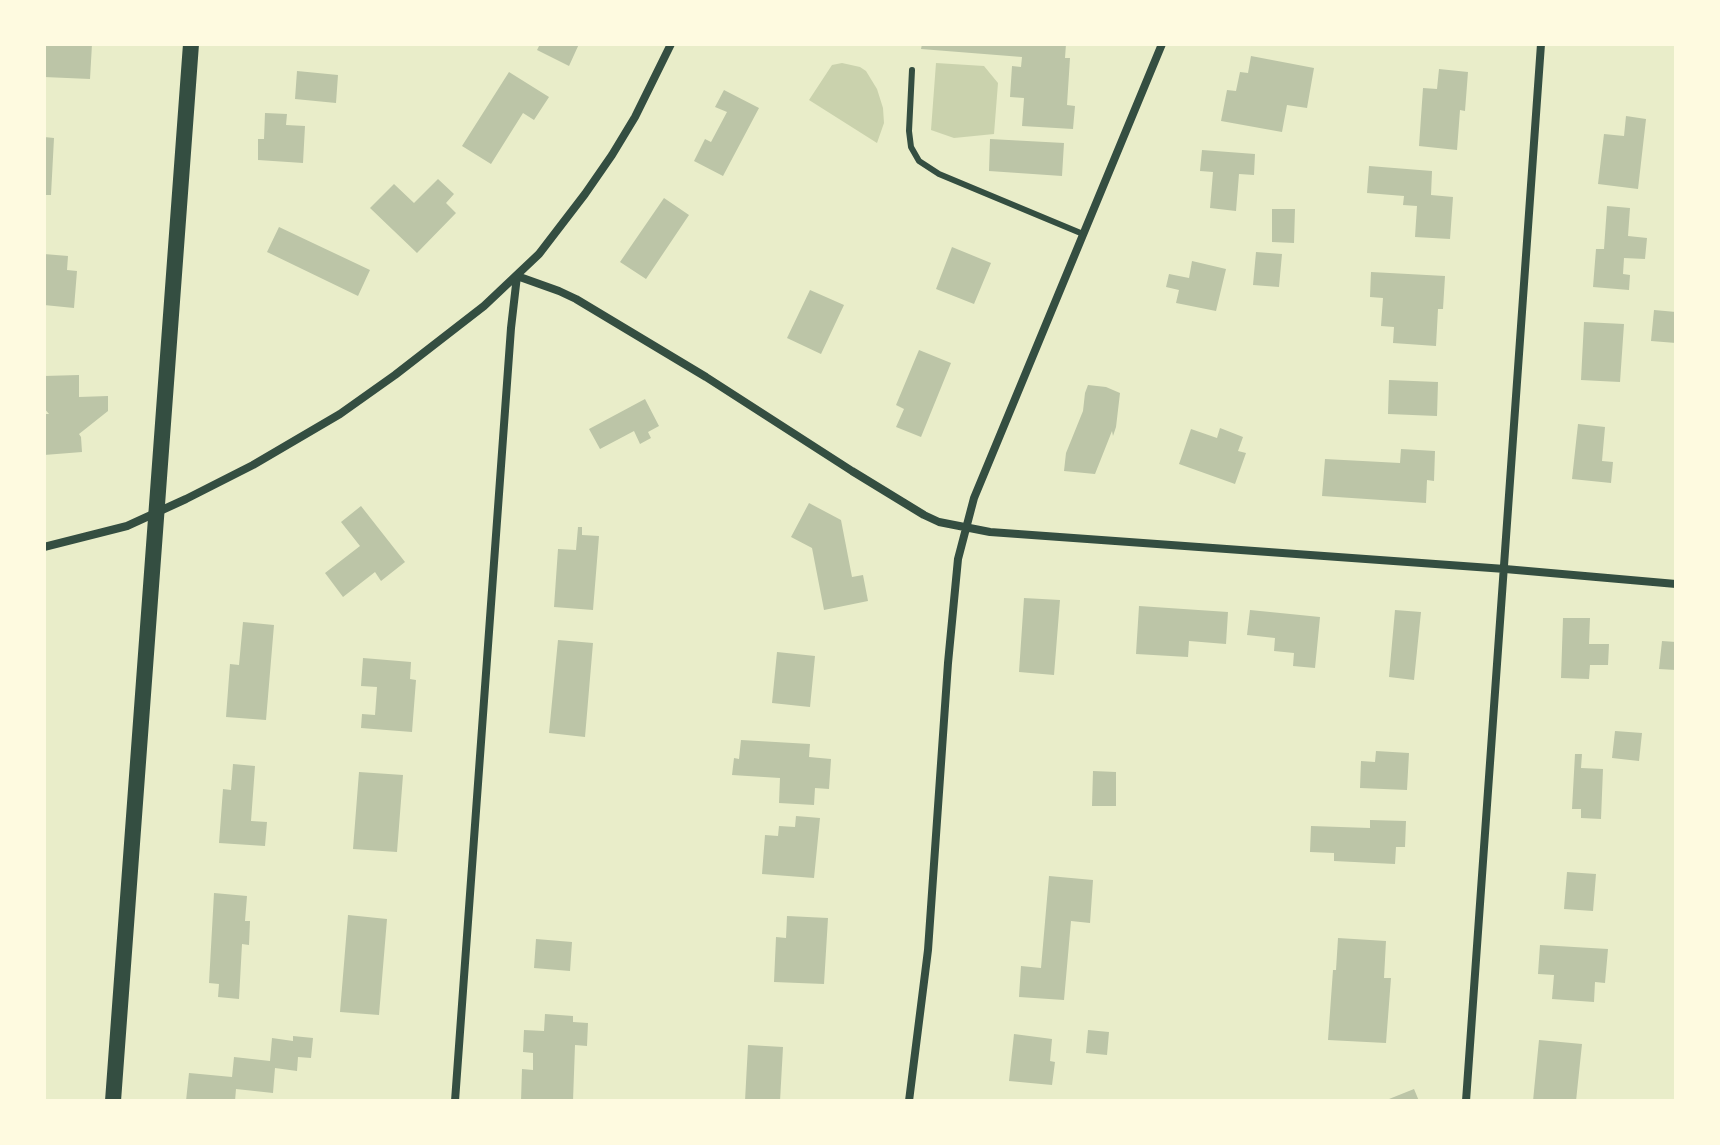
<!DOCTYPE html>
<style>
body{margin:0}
#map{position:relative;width:1720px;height:1145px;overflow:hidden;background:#e9edc9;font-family:"Source Serif 4",serif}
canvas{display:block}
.frame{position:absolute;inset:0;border:46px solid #fefae0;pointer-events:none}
</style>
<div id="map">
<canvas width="1720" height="1145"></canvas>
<div class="frame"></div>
</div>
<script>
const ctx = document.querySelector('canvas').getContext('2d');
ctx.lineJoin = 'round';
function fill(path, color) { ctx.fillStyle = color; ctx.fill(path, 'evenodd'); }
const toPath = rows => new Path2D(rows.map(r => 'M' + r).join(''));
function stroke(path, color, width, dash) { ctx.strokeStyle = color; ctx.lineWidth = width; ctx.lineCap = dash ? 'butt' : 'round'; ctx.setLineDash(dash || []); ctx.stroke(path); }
fill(toPath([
 [842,63,860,67,866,71,877,89,883,108,884,123,877,143,809,100,832,65],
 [936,63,984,66,998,83,994,134,954,138,931,130]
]), '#cad2ad');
fill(toPath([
 [45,44,92,44,90,79,44,77],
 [540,44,579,44,569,66,537,50],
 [922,44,1066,44,1065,58,1070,58,1067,105,1075,106,1073,129,1022,126,1024,98,1010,97,1012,66,1021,67,1022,57,921,49],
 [1251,56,1314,68,1307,108,1287,105,1282,132,1221,121,1227,90,1236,91,1240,72,1248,73],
 [1439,69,1468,72,1465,111,1460,110,1457,150,1419,146,1423,88,1437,89],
 [297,71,338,75,336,103,295,99],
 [509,72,549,97,534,120,523,113,491,164,462,146],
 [724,90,759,108,723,176,694,161,705,139,711,142,727,112,715,107],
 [265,113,287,114,286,125,305,126,303,163,258,160,258,139,264,139],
 [1626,116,1646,119,1638,189,1598,184,1604,134,1624,136],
 [44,137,54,138,51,195,44,195],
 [990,139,1064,143,1062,176,989,171],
 [1202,150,1255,154,1254,175,1239,174,1236,211,1210,208,1213,172,1200,171],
 [1369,166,1432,171,1431,195,1453,197,1450,239,1415,237,1417,206,1403,205,1404,196,1367,193],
 [438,179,454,194,446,203,456,213,417,253,370,208,394,184,414,203],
 [664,198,689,215,646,279,620,262],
 [1607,206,1630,208,1628,236,1647,238,1645,259,1624,258,1623,274,1630,275,1629,290,1593,287,1596,249,1604,249],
 [1272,209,1295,209,1294,243,1272,242],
 [279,227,370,270,358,296,267,252],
 [952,247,991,263,974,304,936,289],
 [1256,252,1282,254,1279,287,1253,285],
 [44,254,68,256,67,270,77,271,74,308,44,305],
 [1192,261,1226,269,1216,311,1176,303,1179,290,1166,287,1169,274,1189,278],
 [1371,272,1445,276,1443,309,1438,309,1436,346,1393,343,1394,327,1381,326,1383,298,1370,297],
 [810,290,844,305,821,354,787,338],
 [1654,310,1676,312,1676,343,1651,341],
 [1584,322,1624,324,1620,382,1581,380],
 [919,350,951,363,921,437,896,427,904,409,896,405],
 [79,375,79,397,108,396,108,411,79,434,81,437,82,452,44,455,44,414,49,414,44,408,44,376],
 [1389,380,1438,382,1437,416,1388,414],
 [1088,385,1106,387,1120,393,1116,427,1113,436,1112,431,1095,474,1064,471,1066,453,1083,411,1085,393],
 [645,399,659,426,648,432,651,438,640,444,634,431,600,449,589,429],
 [1578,424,1605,427,1602,461,1613,462,1611,483,1572,479],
 [1220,428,1243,437,1238,451,1246,453,1235,484,1179,464,1191,429,1217,438],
 [1401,449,1435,451,1434,481,1427,480,1426,503,1322,496,1325,459,1400,463],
 [809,503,841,520,852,577,863,575,868,601,824,610,812,548,791,537],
 [361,506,405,562,381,581,375,572,343,597,325,573,360,546,341,522],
 [578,527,582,527,582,535,599,536,593,610,554,607,558,549,576,550],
 [1024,598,1060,600,1054,675,1019,672],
 [1139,606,1228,612,1226,644,1189,641,1188,657,1136,654],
 [1250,610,1320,617,1315,668,1293,666,1294,653,1274,651,1275,638,1247,635],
 [1395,610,1421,612,1414,680,1389,677],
 [1563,618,1590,618,1589,644,1609,644,1608,665,1590,665,1589,679,1561,678],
 [243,622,274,625,266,720,226,717,230,664,239,665],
 [558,640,593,643,585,737,549,733],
 [1662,641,1676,642,1676,670,1659,669],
 [777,652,815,656,810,707,772,703],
 [363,658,411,662,410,679,416,680,412,732,361,728,362,714,375,715,377,687,361,686],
 [1615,731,1642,733,1639,761,1612,758],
 [741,740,810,744,809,757,831,759,829,789,815,788,814,805,779,803,780,778,732,775,734,758,739,759],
 [1376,751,1409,753,1407,790,1360,788,1361,761,1375,762],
 [1575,754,1582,754,1581,768,1603,769,1601,819,1581,818,1581,809,1572,809],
 [233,764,255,766,251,821,267,822,265,846,219,843,223,789,231,790],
 [1093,771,1116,772,1116,806,1092,806],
 [359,772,403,775,397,852,353,849],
 [796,816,820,818,814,878,762,874,765,835,778,836,779,826,795,827],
 [1370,820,1406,821,1405,847,1396,847,1395,864,1334,861,1334,853,1310,852,1311,826,1370,828],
 [1567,872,1596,874,1593,911,1564,909],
 [1049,876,1093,880,1090,923,1071,921,1064,1000,1019,997,1021,966,1041,968],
 [214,893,247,896,245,921,250,921,249,945,242,944,239,999,218,997,219,984,209,983],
 [348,915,387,919,379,1015,340,1012],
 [787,916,828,918,824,984,774,982,776,937,786,938],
 [1338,938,1386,941,1384,978,1391,978,1386,1043,1328,1040,1333,970,1336,970],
 [536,939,572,942,570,971,534,968],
 [1540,945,1608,949,1605,983,1595,982,1594,1002,1552,999,1554,975,1538,974],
 [545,1014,573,1016,573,1022,588,1023,587,1046,575,1045,573,1101,521,1101,522,1069,533,1070,533,1053,523,1052,524,1030,544,1031],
 [1088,1030,1109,1032,1107,1055,1086,1053],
 [1014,1034,1052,1039,1050,1061,1055,1062,1052,1085,1009,1081],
 [293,1036,313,1038,311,1058,298,1057,297,1071,275,1068,273,1093,236,1089,235,1101,186,1101,189,1073,232,1077,234,1057,270,1061,272,1038,293,1041],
 [1539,1040,1582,1044,1576,1101,1533,1101],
 [748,1045,783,1047,780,1101,745,1101],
 [1414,1089,1419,1101,1384,1101]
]), '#bcc5a7');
stroke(toPath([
 [912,70,909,131,911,147,919,161,939,174,1083,234]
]), '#344e41', 6);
stroke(toPath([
 [44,547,127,526,186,499,253,465,340,414,395,375,484,306,539,254,585,194,612,155,635,117,671,44],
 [455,1101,511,328,517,276,559,291,576,299,706,377,852,471,924,515,939,522,990,532,1505,569,1676,584],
 [909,1101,928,950,948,663,958,559,974,498,1162,44],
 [1466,1101,1541,44]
]), '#344e41', 8);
stroke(toPath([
 [113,1101,191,44]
]), '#344e41', 16);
</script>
